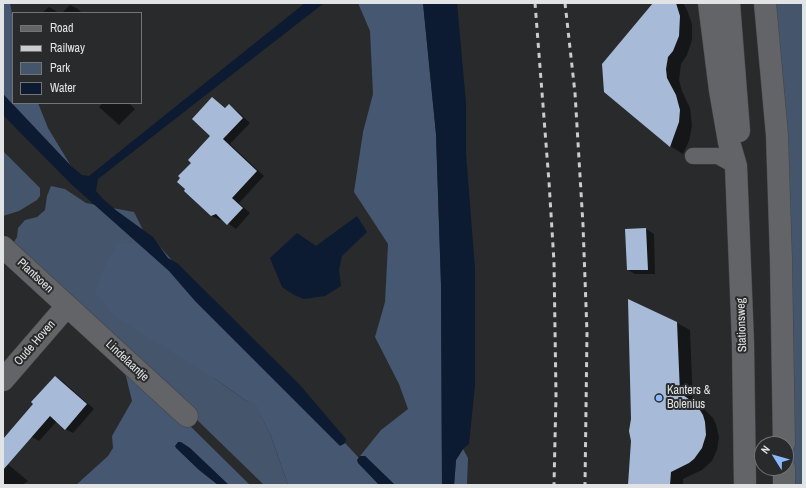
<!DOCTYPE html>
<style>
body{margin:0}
#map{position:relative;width:806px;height:488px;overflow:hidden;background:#292a2c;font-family:"Archivo Narrow",sans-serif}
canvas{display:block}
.frame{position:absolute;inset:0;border:4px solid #e2e3e5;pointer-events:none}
.legend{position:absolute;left:12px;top:12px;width:130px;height:92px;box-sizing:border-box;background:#292a2c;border:1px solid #737476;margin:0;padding:5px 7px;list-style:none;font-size:12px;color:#e2e3e5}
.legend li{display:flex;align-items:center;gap:8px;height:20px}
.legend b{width:20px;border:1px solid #737476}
.north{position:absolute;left:754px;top:436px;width:40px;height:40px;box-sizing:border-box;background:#292a2c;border:1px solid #737476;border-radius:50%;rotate:307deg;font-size:11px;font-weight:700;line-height:16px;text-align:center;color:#e2e3e5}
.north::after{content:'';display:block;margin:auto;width:14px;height:18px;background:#8bbafc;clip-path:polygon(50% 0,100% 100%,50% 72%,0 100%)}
</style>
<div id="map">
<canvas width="806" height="488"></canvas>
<div class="frame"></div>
<ul class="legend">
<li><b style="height:5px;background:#636467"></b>Road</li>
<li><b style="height:5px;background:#cbccce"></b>Railway</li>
<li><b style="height:11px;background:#44556c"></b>Park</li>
<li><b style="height:11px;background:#0c1b31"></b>Water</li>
</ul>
<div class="north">N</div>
</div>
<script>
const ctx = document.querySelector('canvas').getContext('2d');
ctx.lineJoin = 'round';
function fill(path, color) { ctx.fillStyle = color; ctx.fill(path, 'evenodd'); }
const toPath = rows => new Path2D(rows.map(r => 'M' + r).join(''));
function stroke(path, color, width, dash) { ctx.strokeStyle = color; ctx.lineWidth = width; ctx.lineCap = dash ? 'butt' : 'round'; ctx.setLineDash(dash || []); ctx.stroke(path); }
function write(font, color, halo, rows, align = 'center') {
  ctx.font = font + ' "Archivo Narrow",sans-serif'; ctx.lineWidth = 4; ctx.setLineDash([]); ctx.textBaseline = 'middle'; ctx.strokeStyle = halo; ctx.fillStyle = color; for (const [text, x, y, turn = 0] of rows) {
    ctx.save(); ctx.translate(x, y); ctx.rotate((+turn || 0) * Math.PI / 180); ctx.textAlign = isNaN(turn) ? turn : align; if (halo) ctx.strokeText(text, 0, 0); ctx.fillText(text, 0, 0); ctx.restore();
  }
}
fill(toPath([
 [759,3,803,3,803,485,778,485,786,468,786,444,769,130],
 [3,151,40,188,40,196,37,200,19,211,3,216],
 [51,186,65,189,86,203,134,212,143,230,156,242,214,378,245,400,255,403,271,436,288,485,264,485,14,242,17,237,18,228,25,220,37,217,45,210,47,196]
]), '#44556c');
fill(toPath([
 [3,3,10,3,13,20,13,103,38,103,48,128,71,166,3,94],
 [358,3,423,3,436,134,441,284,442,485,395,485,365,456,360,456,381,430,408,409,399,384,375,337,385,302,388,244,354,192,363,132,373,94,370,31],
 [156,242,228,325,342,445,345,443,359,458,358,463,385,485,288,485,271,436,255,404,245,400,214,378,118,319,95,293,107,260,118,244],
 [122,360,180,416,250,485,76,485,108,456,113,448,112,436,132,401],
 [463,449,468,458,467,485,454,485,456,460]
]), '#465771');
fill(toPath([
 [305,3,324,3,98,179,96,191,103,199,117,211,153,237,168,258,177,263,299,384,346,439,345,443,340,446,195,301,169,271,71,184,3,115,3,94,71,166,82,175,89,176],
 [423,3,457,3,466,103,466,153,475,269,475,385,469,444,463,449,456,460,454,485,442,485,441,284,436,134],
 [357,216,367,232,342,256,339,270,341,286,325,296,304,299,294,295,282,287,270,258,297,233,316,246],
 [178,442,181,442,190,448,229,485,218,485,199,470,176,448,175,446],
 [360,456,365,456,395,485,379,485,358,463,357,460]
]), '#0c1b31');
fill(toPath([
 [654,3,683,3,687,10,692,24,692,40,687,55,681,64,679,80,682,91,690,108,692,126,689,141,683,154,670,146,605,91],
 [70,5,78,9,82,13,62,13],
 [49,7,56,11,58,13,42,13],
 [213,98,226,108,229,106,236,110,250,123,230,144,264,176,239,203,250,213,236,229,222,219,220,220,212,216,211,136],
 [103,103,129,103,135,109,119,125,99,107],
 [646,229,654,234,655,274,635,274,628,270,626,230],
 [677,323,690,330,693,401,704,409,713,418,716,424,719,437,717,450,712,461,702,470,683,479,683,485,629,485],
 [55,377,62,381,94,409,73,433,65,429,57,421,39,441,32,437],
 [3,460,4,461,28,481,22,485,3,485]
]), '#0007');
fill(toPath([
 [653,3,676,3,680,16,679,36,673,51,668,57,666,69,667,78,676,95,680,110,679,122,670,147,604,92,602,64],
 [212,97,225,108,229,104,243,118,223,139,257,171,232,198,243,208,227,225,216,214,211,216,184,191,185,189,177,182,180,178,178,176,191,163,188,160,210,136,192,119],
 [646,228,648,270,627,270,625,229],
 [628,299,677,322,680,393,696,404,703,415,705,422,706,435,702,448,694,459,689,463,671,472,670,485,628,485,631,441,629,431,631,419],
 [55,376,87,404,65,430,50,416,3,470,3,439,33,404,31,402]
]), '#a7bbd8');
const lane = toPath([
 [693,156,718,156,736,166]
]);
const street = toPath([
 [765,3,777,135,781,259,784,444],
 [3,247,187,416],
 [3,380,67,306],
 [784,468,784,485]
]);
const secondary = toPath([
 [709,3,720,90,729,142,736,166,743,343,745,485],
 [729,3,739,131]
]);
stroke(lane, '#434547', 17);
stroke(street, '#434547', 23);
stroke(secondary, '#434547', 23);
stroke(lane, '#636467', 16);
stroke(street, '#636467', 22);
stroke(secondary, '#636467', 22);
stroke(toPath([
 [535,3,549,182,554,262,556,395,554,485],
 [565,3,575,93,583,225,587,333,585,485]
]), '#cbccce', 3, [5, 5]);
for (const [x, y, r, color] of [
 [659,398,4,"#8bbafc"]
]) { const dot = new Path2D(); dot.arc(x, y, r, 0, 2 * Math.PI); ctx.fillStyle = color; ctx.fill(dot); stroke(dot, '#292a2c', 1.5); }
write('12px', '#e2e3e5', '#292a2c', [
 ["Plantsoen",35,276,43],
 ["Stationsweg",742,325,-92],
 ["Oude Hoven",35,343,-49],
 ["Lindelaantje",127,361,43]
]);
write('12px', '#e2e3e5', '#292a2c', [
 ["Kanters &",667,391],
 ["Bolenius",667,405]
], 'left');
</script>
